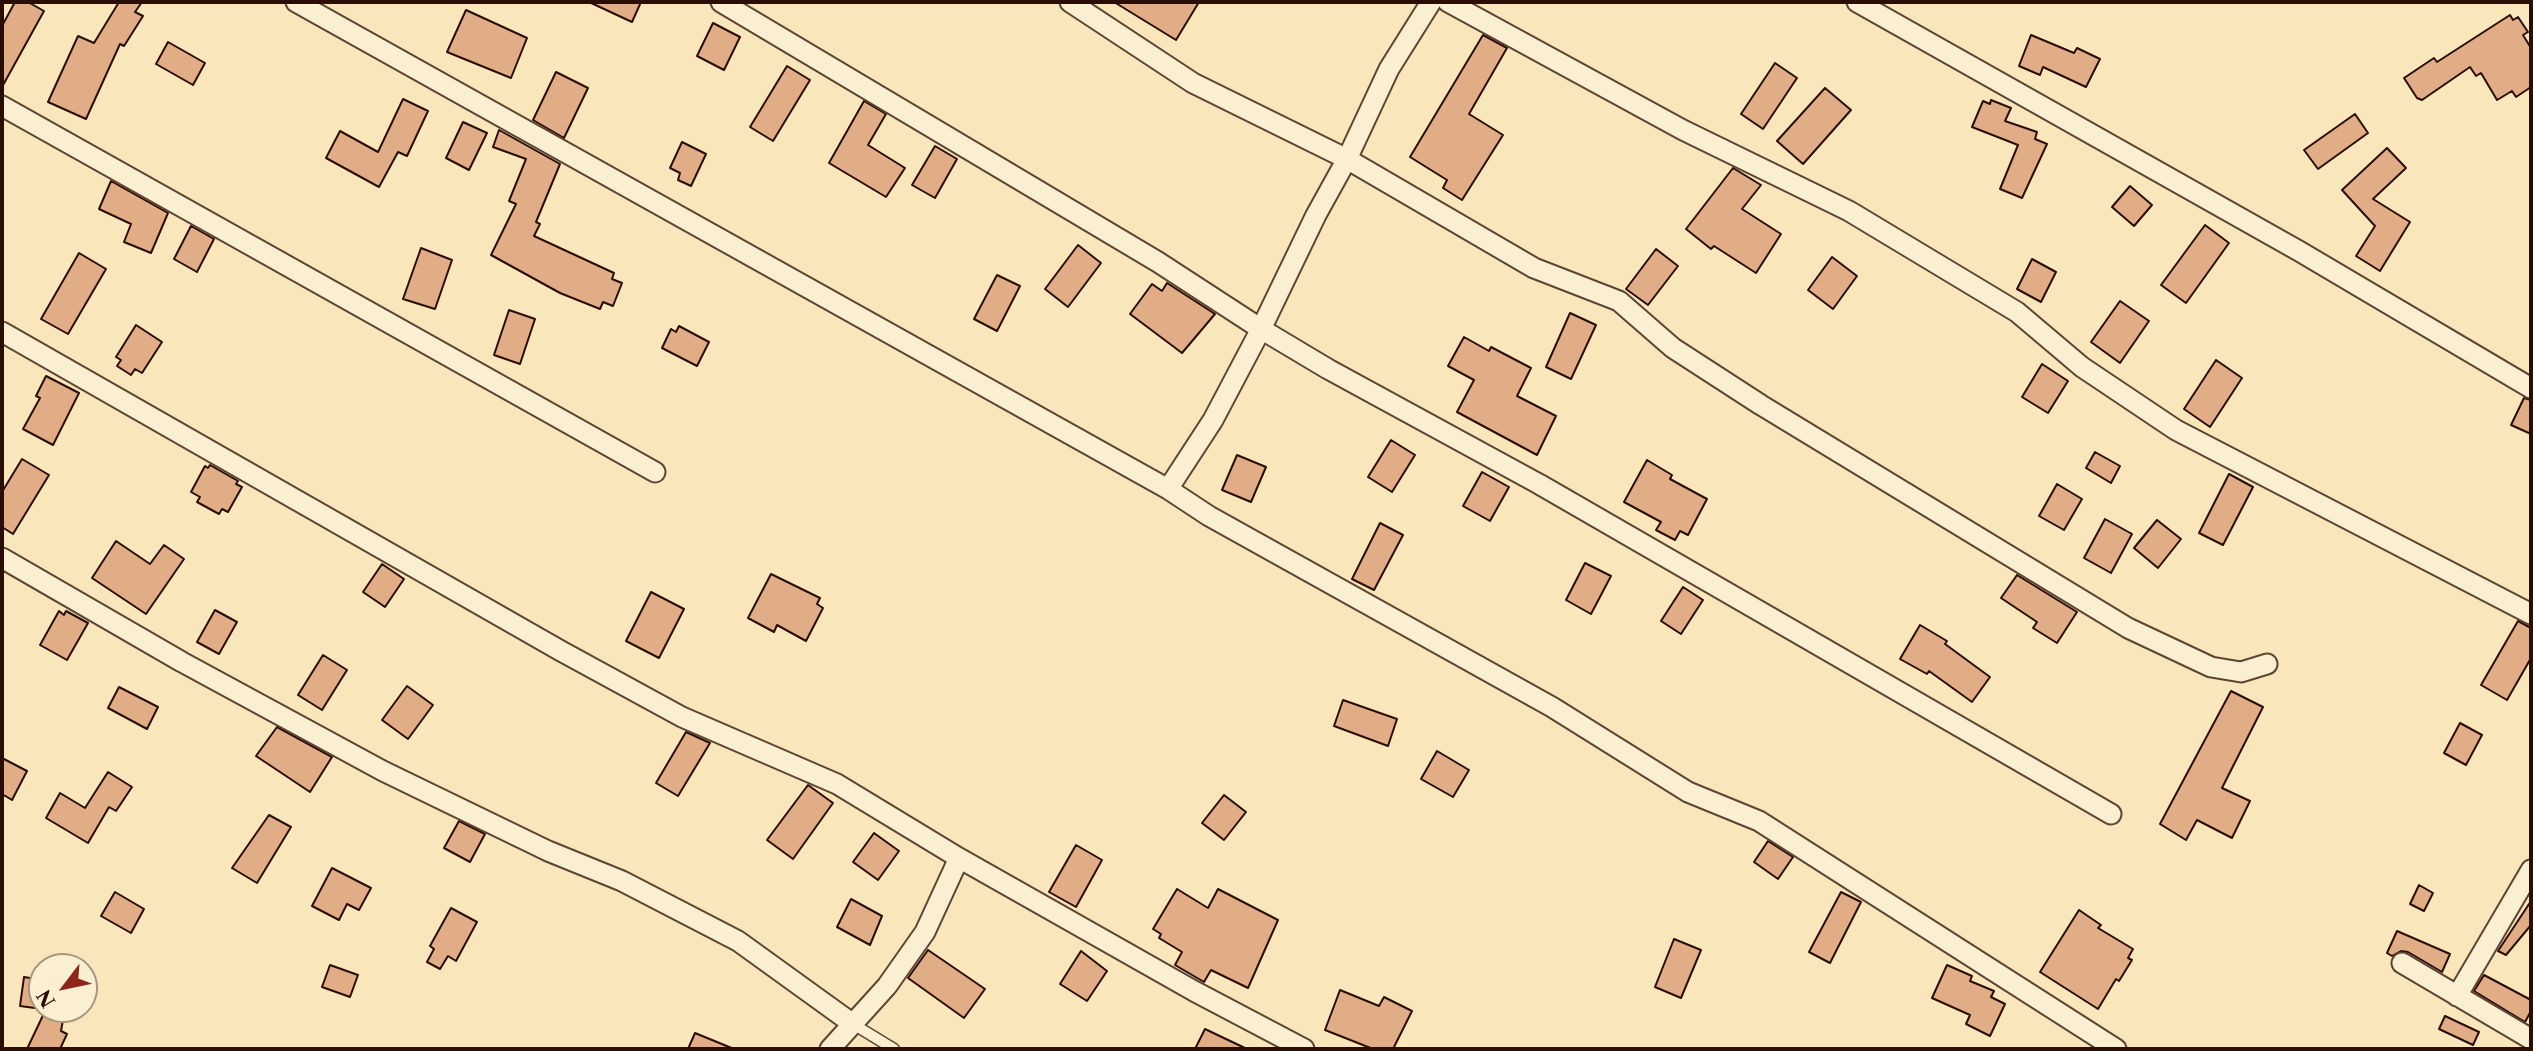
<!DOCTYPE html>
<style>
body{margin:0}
#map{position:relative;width:2533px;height:1051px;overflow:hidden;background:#f9e6ba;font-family:"Libre Caslon Text",serif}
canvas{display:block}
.frame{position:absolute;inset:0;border:4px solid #2a0e05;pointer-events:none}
.north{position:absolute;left:28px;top:953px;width:70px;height:70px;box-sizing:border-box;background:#fbefd2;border:2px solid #a79580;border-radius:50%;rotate:238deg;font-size:19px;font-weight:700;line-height:28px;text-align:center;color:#2a0e05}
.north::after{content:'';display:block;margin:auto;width:24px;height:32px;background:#8f2418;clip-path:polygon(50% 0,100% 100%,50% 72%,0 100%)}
</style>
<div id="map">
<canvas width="2533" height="1051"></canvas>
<div class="frame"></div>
<div class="north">N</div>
</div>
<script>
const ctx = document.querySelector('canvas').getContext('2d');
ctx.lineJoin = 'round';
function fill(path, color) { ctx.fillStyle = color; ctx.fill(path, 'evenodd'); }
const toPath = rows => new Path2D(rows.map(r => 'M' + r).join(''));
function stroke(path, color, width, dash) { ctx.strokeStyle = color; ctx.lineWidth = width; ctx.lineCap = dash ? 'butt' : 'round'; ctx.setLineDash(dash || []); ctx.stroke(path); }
const building = toPath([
 [15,2,28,2,44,11,2,87,2,26,15,2],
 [119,2,142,2,135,12,143,16,124,46,120,44,86,119,48,102,78,36,94,43,119,2],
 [589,2,641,2,632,22,589,2],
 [1114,2,1199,2,1176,40,1114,2],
 [466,10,527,38,511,78,447,52,466,10],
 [2510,15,2513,20,2518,17,2528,32,2523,35,2531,48,2531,87,2516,97,2512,91,2497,100,2481,73,2476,76,2470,67,2422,100,2417,98,2404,78,2434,58,2437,62,2510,15],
 [713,23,740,37,724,70,697,56,713,23],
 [1483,35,1507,48,1469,114,1503,135,1462,200,1443,188,1447,180,1410,157,1483,35],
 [2031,35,2074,53,2077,48,2100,59,2086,87,2043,67,2040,75,2019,66,2031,35],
 [168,42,205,63,193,85,156,64,168,42],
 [1775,63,1797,78,1763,129,1741,114,1775,63],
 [787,66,810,80,773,141,750,127,787,66],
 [556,72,588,88,564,138,533,120,556,72],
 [1825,88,1851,110,1803,164,1777,141,1825,88],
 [403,99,428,111,407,156,398,152,379,187,326,158,340,131,378,152,403,99],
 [1991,100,2011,108,2005,121,2037,132,2035,139,2047,144,2022,198,2000,189,2018,145,1972,127,1983,101,1990,104,1991,100],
 [864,101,886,114,868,145,905,168,886,197,829,163,864,101],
 [2355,114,2368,133,2318,169,2304,150,2355,114],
 [463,122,487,133,469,170,446,158,463,122],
 [499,130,560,164,536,222,540,224,534,236,614,273,612,279,622,283,613,306,603,302,600,309,560,293,491,255,516,204,509,201,526,159,493,147,499,130],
 [682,142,706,154,691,186,678,180,680,173,670,168,682,142],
 [935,146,957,159,935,198,912,185,935,146],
 [2387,148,2406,168,2373,199,2410,222,2380,271,2356,256,2375,226,2342,190,2387,148],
 [1733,168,1761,185,1742,209,1781,234,1756,273,1714,246,1711,249,1686,229,1733,168],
 [111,181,168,213,151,253,124,242,131,224,99,209,111,181],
 [2130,186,2152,205,2134,226,2112,207,2130,186],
 [2205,225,2229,243,2186,303,2161,285,2205,225],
 [191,226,214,239,197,272,174,259,191,226],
 [1078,245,1101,263,1068,307,1045,289,1078,245],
 [421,248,452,260,435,309,403,299,421,248],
 [1656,249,1678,266,1648,305,1626,289,1656,249],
 [79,253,106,269,68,334,41,319,79,253],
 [1832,257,1857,276,1833,309,1808,290,1832,257],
 [2032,259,2056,272,2041,302,2017,289,2032,259],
 [997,275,1020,286,997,331,974,319,997,275],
 [1167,283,1215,314,1182,353,1130,314,1152,284,1162,291,1167,283],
 [2120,301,2149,321,2120,363,2091,342,2120,301],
 [509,310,535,319,520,364,494,355,509,310],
 [1570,313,1596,325,1571,379,1546,367,1570,313],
 [136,325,162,342,142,373,135,369,131,375,117,366,121,360,116,357,136,325],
 [679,326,709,342,697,366,662,348,671,329,676,332,679,326],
 [1464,337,1489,351,1491,347,1531,368,1517,396,1556,416,1537,455,1457,412,1474,380,1448,366,1464,337],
 [2216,360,2242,378,2210,427,2184,409,2216,360],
 [2042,364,2068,381,2048,413,2022,397,2042,364],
 [46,376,79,393,53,445,23,429,40,398,36,396,46,376],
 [2524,398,2531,400,2531,434,2511,425,2524,398],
 [1391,440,1415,455,1392,492,1368,477,1391,440],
 [2095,452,2120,466,2111,483,2086,468,2095,452],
 [1237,455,1266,467,1251,502,1222,490,1237,455],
 [22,459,49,475,13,534,2,527,2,492,22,459],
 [1647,460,1672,475,1670,479,1707,499,1688,535,1680,531,1675,540,1656,530,1661,522,1624,502,1647,460],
 [210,465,238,481,236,484,242,487,228,512,222,509,219,514,197,502,200,497,191,492,205,466,208,468,210,465],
 [1482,472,1509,487,1490,521,1463,506,1482,472],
 [2229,474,2253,487,2223,545,2199,533,2229,474],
 [2057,484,2082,499,2064,530,2039,516,2057,484],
 [2105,519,2132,534,2111,573,2084,558,2105,519],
 [2157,520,2181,539,2158,568,2134,548,2157,520],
 [1380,523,1403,535,1374,590,1352,579,1380,523],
 [116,541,150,564,164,545,184,559,146,614,92,578,116,541],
 [1585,563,1611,576,1591,614,1566,600,1585,563],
 [382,564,404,579,385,607,363,592,382,564],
 [771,574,820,598,817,604,823,608,806,641,777,625,774,632,748,618,771,574],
 [2017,575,2077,612,2057,643,2033,628,2037,622,2001,598,2017,575],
 [1683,587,1703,600,1681,634,1661,621,1683,587],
 [651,592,684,609,659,658,626,641,651,592],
 [215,610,237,622,219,654,197,642,215,610],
 [59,611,64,615,66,611,88,623,67,660,40,645,59,611],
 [2518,621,2531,628,2531,658,2507,700,2481,685,2518,621],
 [1920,625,1947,641,1945,644,1990,677,1972,702,1929,671,1927,674,1900,659,1920,625],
 [323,655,347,670,322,710,298,695,323,655],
 [407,686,433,705,408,739,382,720,407,686],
 [119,687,158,707,147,729,108,708,119,687],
 [2231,691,2263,707,2222,788,2250,801,2232,838,2197,820,2186,840,2160,824,2231,691],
 [1343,700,1397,719,1388,746,1334,726,1343,700],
 [2460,723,2482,735,2466,765,2444,753,2460,723],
 [277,727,332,757,310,792,256,756,277,727],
 [686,732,710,743,678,796,656,783,686,732],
 [1437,751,1469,770,1453,797,1421,779,1437,751],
 [2,758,27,771,12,800,2,794,2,758],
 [108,772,132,787,116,811,109,807,88,843,46,818,60,793,85,808,108,772],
 [808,785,833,803,793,859,767,840,808,785],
 [1224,795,1246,812,1224,840,1202,823,1224,795],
 [269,815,291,827,257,883,232,868,269,815],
 [459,821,485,834,470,862,444,848,459,821],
 [874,833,899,851,878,880,853,862,874,833],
 [1768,841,1793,857,1778,879,1754,862,1768,841],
 [1076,845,1102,860,1076,907,1049,892,1076,845],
 [332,868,371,888,359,910,347,904,339,920,312,906,332,868],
 [2419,885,2433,893,2424,911,2410,904,2419,885],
 [1177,889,1208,908,1218,889,1278,920,1248,988,1211,970,1204,982,1175,965,1182,952,1159,938,1161,934,1153,929,1177,889],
 [115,892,144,909,131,933,101,916,115,892],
 [1841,892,1861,902,1830,963,1809,952,1841,892],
 [851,899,882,916,870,945,837,927,851,899],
 [2531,901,2531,925,2506,955,2498,951,2531,901],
 [451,908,477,922,456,961,448,956,440,969,427,962,434,949,430,946,451,908],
 [2079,910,2101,925,2098,928,2133,949,2128,958,2132,960,2119,981,2116,979,2098,1009,2040,972,2079,910],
 [2397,931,2450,954,2442,972,2408,952,2401,951,2392,956,2387,953,2397,931],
 [1674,939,1701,950,1681,998,1655,987,1674,939],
 [928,950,985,989,964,1018,908,978,928,950],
 [1081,951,1107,971,1087,1001,1060,984,1081,951],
 [330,965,358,975,350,997,322,987,330,965],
 [1947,965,1972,976,1970,981,1994,991,1991,997,2005,1004,1990,1036,1966,1024,1970,1015,1932,998,1947,965],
 [2484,975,2531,1000,2531,1011,2525,1022,2474,991,2484,975],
 [24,977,42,980,42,1009,20,1006,24,977],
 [1340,990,1379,1006,1384,997,1412,1011,1393,1049,1373,1049,1325,1030,1340,990],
 [46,1009,65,1009,61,1031,67,1034,60,1049,27,1049,46,1009],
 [2445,1016,2479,1032,2473,1045,2439,1029,2445,1016],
 [1205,1029,1247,1049,1195,1049,1205,1029],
 [695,1033,734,1049,688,1049,695,1033]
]);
fill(building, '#e1ad87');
stroke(building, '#2a0e05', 2);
const service = toPath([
 [853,1024,894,1049]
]);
const minor = toPath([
 [296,2,1168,489,1209,516,1552,707,1688,792,1759,821,2116,1049],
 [721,2,1158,262,1261,329,1316,215,1347,159,1389,69,1431,2],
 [1070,2,1193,83,1347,159,1534,268,1619,301,1673,348,1761,405,2128,628,2211,667,2241,672,2267,664],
 [1448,2,1683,130,1849,211,2017,312,2082,367,2176,430,2531,614],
 [1857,2,2299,251,2531,388],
 [2,106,655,472],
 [2,332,561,651,682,717,837,784,959,858],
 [1168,489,1213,420,1261,329,1328,369,1539,484,2111,814],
 [2,558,182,662,383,771,548,851,622,881,738,941,853,1024],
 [2402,963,2531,1039],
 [2457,996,2531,870],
 [830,1049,887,986,925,932,959,858,1194,991,1304,1049]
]);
stroke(service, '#5e4432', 13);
stroke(minor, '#5e4432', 23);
stroke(service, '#fbefd2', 10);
stroke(minor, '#fbefd2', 19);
</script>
